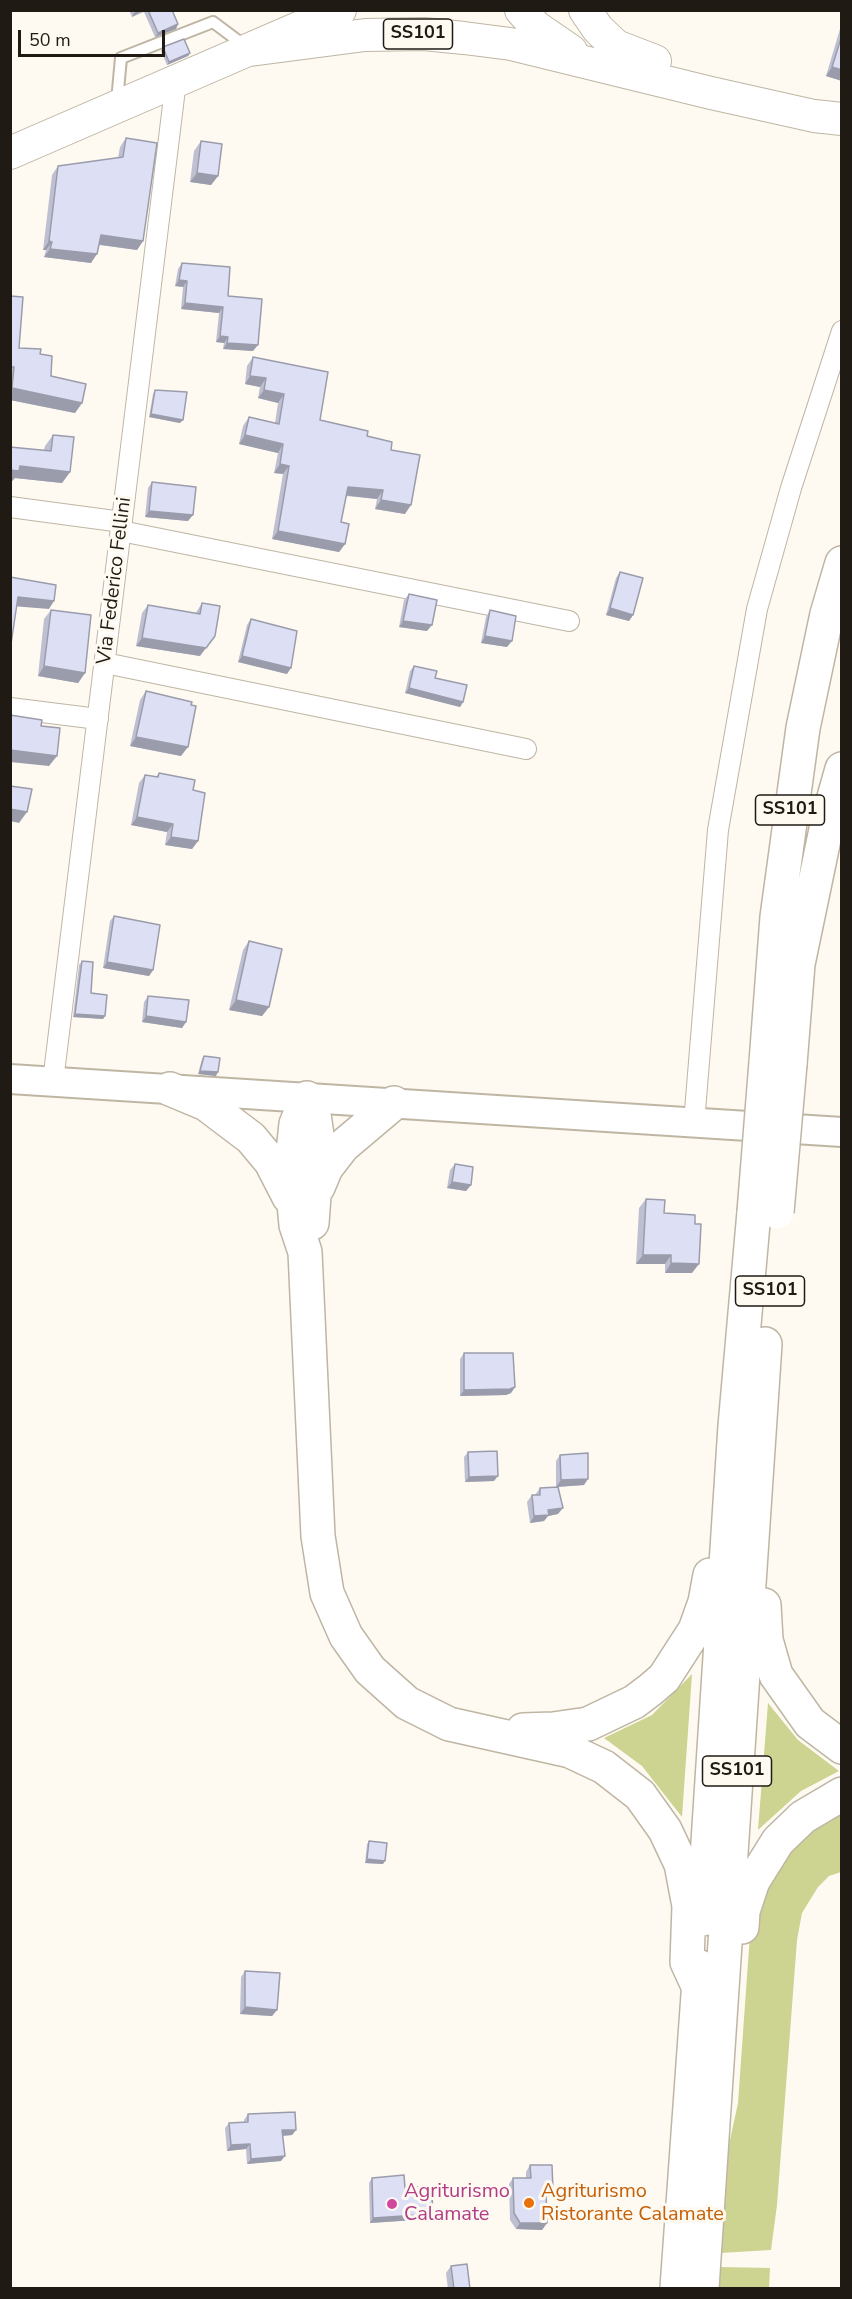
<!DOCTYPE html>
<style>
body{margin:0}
#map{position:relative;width:852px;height:2299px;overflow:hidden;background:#fefaf2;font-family:"Nunito Sans",sans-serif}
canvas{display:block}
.frame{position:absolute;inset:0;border:12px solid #1f1b14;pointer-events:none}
.scale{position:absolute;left:18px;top:30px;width:147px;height:27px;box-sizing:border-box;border:3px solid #1f1b14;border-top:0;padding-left:8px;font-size:18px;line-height:21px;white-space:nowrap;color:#1f1b14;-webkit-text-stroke:4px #fefaf2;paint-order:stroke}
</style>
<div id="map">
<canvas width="852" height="2299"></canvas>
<div class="frame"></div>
<div class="scale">50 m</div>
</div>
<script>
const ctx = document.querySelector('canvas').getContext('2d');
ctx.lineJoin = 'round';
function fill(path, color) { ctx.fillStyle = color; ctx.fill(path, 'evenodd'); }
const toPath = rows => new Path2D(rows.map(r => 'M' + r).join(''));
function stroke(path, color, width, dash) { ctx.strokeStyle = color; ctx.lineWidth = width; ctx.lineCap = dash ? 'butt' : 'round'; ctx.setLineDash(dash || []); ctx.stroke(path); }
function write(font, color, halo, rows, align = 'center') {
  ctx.font = font + ' "Nunito Sans",sans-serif'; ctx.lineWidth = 6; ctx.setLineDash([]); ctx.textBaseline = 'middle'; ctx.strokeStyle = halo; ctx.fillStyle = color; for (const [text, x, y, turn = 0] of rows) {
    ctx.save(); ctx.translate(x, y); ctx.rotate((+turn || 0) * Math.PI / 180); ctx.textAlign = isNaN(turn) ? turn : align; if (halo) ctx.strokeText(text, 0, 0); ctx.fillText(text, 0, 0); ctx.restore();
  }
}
fill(toPath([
 [692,1674,682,1817,642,1766,604,1738,652,1715],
 [768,1703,798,1740,839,1771,801,1791,758,1830],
 [841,1803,841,1872,829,1876,818,1887,802,1913,797,1940,777,2205,771,2250,720,2253,725,2163,738,2103,751,1920,769,1869],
 [720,2267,770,2268,769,2288,718,2288]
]), '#cdd491');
const service = toPath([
 [117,101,121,58,213,22,245,46]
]);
const minor = toPath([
 [10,507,122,522],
 [121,531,569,621],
 [105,663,526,749],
 [10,708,98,719],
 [53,1081,176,81],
 [694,1123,718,830,757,609,791,488,842,331]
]);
const secondary = toPath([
 [10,1079,842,1132]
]);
const primary = toPath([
 [521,10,536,27,571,51],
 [585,10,598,29,616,46,655,61],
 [250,50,365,35,424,34,464,38,511,44,711,93,814,116,842,119],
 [10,153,340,10]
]);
const trunk = toPath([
 [766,1062,777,917,803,728,827,614,842,563],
 [790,1064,798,964,829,815,842,769],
 [170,1089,206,1104,251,1138,271,1162,289,1197],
 [307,1098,296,1124,291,1170,296,1225,305,1252,318,1536,327,1593,346,1636,370,1670,407,1703,449,1724,570,1751,604,1767,640,1795,665,1830,681,1864,689,1906,687,1962,699,1988],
 [307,1098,314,1115,318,1142,312,1223],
 [318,1187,326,1168,343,1146,394,1103],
 [764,1605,766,1640,776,1675,810,1723,842,1747],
 [523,1730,553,1729,588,1724,634,1702,650,1690,664,1678,695,1630,705,1602,710,1575],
 [703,1919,735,1426,754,1212],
 [742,1927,743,1911,753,1881,778,1841,803,1817,842,1794],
 [677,2288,700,1967],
 [702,2288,765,1344]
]);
stroke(service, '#bfb5a3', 14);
stroke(minor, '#bfb5a3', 22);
stroke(secondary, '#bfb5a3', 32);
stroke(primary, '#bfb5a3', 34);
stroke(trunk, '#bfb5a3', 36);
stroke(service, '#fff', 10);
stroke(minor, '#fff', 20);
stroke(secondary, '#fff', 28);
stroke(primary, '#fff', 32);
stroke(trunk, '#fff', 33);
const trunkBridge = toPath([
 [754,1212,766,1062],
 [777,1212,790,1064]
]);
stroke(trunkBridge, '#bfb5a3', 36, []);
stroke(trunkBridge, '#fff', 33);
fill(toPath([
 [129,10,172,10,178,24,176,29,155,37,144,12,132,17],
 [842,22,842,81,826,76],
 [163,47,190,53,188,56,167,65,161,51],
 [126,138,143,241,137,250,99,245,91,263,44,257,46,250,43,250,52,175,58,166,118,158,120,147],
 [201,141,218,176,211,185,190,182,194,151],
 [182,263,228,296,253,351,223,349,224,343,216,342,219,313,181,309,183,287,175,286,178,269],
 [10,296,19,348,40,354,51,376,82,403,75,413,10,400],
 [253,357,320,420,367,436,391,450,405,514,375,509,377,499,346,496,341,522,345,544,339,552,272,539,283,474,274,473,278,453,239,444,243,426,249,417,275,423,278,403,258,398,260,387,245,384,247,366],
 [155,390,180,423,149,417,153,394],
 [53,435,70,472,62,483,15,478,11,482,10,447,44,450,45,446],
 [152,482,188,521,145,517,148,488],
 [620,572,633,615,629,621,606,615,616,578],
 [409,594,427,631,399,627,404,600],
 [202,603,200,656,136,646,142,613,148,605,196,613,197,611],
 [51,610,85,673,78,683,38,676,44,619],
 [490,610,507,647,481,643,486,617],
 [251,619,287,674,238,662,247,625],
 [414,666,435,678,463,702,460,707,405,693,410,671],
 [146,691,181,756,130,746,140,700],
 [159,773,193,790,198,841,192,849,165,845,167,832,131,825,139,783,145,775,156,777],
 [114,916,153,970,149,976,103,968,110,921],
 [249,941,269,1007,262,1016,229,1010,243,950],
 [82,961,91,993,105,1016,103,1019,73,1017,79,965],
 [148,996,186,1022,182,1028,142,1022,144,1002],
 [204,1056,216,1076,198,1074,202,1059],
 [455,1164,471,1185,466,1191,447,1188,450,1170],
 [646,1199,664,1213,692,1273,665,1273,665,1264,636,1264,639,1208],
 [464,1353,515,1387,511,1393,506,1395,460,1396,460,1359],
 [468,1452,494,1481,465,1482,464,1457],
 [560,1455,584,1485,556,1487,556,1461],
 [540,1488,558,1514,548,1516,544,1521,530,1523,527,1502,532,1495,535,1495],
 [369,1841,383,1864,365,1863,367,1844],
 [245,1971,277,2010,272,2016,240,2014,241,1977],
 [248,2114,296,2130,292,2135,283,2136,281,2161,247,2164,246,2149,227,2151,225,2128,229,2123,244,2122,244,2120],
 [530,2165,549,2196,546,2196,547,2223,542,2230,516,2229,510,2220,509,2184,513,2178,526,2178,526,2172],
 [372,2178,405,2188,420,2198,430,2219,370,2223,369,2183],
 [451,2266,470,2289,448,2289,446,2273]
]), '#bec0d2');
fill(toPath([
 [139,10,144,10,132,17,134,13],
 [178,24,176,29,155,37,158,33],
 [190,53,188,56,167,65,169,62],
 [832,67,842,70,842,81,826,76],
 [197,173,218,176,211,185,190,182],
 [101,235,143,241,137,250,95,244],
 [49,241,52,242,46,250,43,250],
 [50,249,97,254,91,263,44,257],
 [179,280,187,281,183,287,175,286],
 [185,303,223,307,219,313,181,309],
 [220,336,228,337,224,343,216,342],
 [227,343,258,345,253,351,223,349],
 [250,376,266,378,260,387,245,384],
 [12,388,82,403,75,413,10,400,10,389],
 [264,390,284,394,278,403,258,398],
 [151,414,183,420,180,423,149,417],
 [245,435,283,444,278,453,239,444],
 [280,464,289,466,283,474,274,473],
 [20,466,70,472,62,483,15,478,11,482,10,482,10,470],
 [348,487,383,490,377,499,342,495],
 [381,500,411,505,405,514,375,509],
 [149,511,193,515,188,521,145,517],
 [278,531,345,544,339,552,272,539],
 [18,597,54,601,49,609,12,606],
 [610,608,633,615,629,621,606,615],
 [403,621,432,625,427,631,399,627],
 [215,636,200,656,136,646,142,638],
 [485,636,512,641,507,647,481,643],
 [242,656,291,668,287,674,238,662],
 [44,666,85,673,78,683,38,676],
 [409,688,463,702,460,707,405,693],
 [136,737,188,747,181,756,130,746],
 [10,750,57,756,49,766,10,762],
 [10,809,27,812,19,823,10,821],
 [137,817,173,824,167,832,131,825],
 [171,837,198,841,192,849,165,845],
 [107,962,153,970,149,976,103,968],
 [236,1000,269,1007,262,1016,229,1010],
 [75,1014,105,1016,103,1019,73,1017],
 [146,1016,186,1022,182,1028,142,1022],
 [200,1071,218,1072,216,1076,198,1074],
 [452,1182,471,1185,466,1191,447,1188],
 [643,1255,671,1255,665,1264,636,1264],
 [671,1263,699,1264,692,1273,665,1273],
 [515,1387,511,1393,506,1395,460,1396,464,1390],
 [498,1476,494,1481,465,1482,469,1477],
 [588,1479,584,1485,556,1487,561,1480],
 [563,1508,558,1514,548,1516,544,1521,530,1523,534,1516,548,1510],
 [367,1859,385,1861,383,1864,365,1863],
 [245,2007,277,2010,272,2016,240,2014],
 [282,2130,296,2130,292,2135,279,2136],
 [250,2144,246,2149,227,2151,231,2145],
 [285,2156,281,2161,247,2164,251,2159],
 [553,2190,549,2196,541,2197,546,2191],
 [433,2214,430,2219,370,2223,373,2218],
 [520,2223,547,2223,542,2230,516,2229]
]), '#9b9cab');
const building = toPath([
 [148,10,172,10,178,24,158,33,148,10],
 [842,35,842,70,832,67,842,35],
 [184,39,190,53,169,62,163,47,184,39],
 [126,138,157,143,143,241,101,235,97,254,50,249,52,242,49,241,58,166,123,157,126,138],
 [201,141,222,144,218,176,197,173,201,141],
 [182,263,230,267,228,296,262,299,258,345,227,343,228,337,220,336,223,307,185,303,187,281,179,280,182,263],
 [10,296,23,297,19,348,41,349,40,354,52,356,51,376,86,384,82,403,12,388,14,367,10,367,10,296],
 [253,357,328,372,320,420,368,431,367,436,392,442,391,450,420,455,411,505,381,500,383,490,348,487,341,522,349,524,345,544,278,531,289,466,280,464,283,444,245,435,249,417,279,424,284,394,264,390,266,378,250,376,253,357],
 [155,390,187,392,183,420,151,414,155,390],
 [53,435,74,437,70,472,20,466,19,471,10,470,10,447,51,451,53,435],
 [152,482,196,487,193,515,149,511,152,482],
 [620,572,643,578,633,615,610,608,620,572],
 [10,577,56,585,54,601,18,597,11,644,10,644,10,577],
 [409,594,437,600,432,625,403,621,409,594],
 [202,603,220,606,215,636,206,648,142,638,148,605,200,614,202,603],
 [51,610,91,615,85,673,44,666,51,610],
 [490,610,516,616,512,641,485,636,490,610],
 [251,619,297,631,291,668,242,656,251,619],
 [414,666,437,671,435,678,467,685,463,702,409,688,414,666],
 [146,691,192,702,191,705,196,706,188,747,136,737,146,691],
 [10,715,42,720,41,726,60,728,57,756,10,750,10,715],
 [159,773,195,780,193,790,205,793,198,841,171,837,173,824,137,817,145,775,158,777,159,773],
 [10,786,32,789,27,812,10,809,10,786],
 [114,916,160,925,153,970,107,962,114,916],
 [249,941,282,949,269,1007,236,1000,249,941],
 [82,961,93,962,91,993,107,995,105,1016,75,1014,82,961],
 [148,996,189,1000,186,1022,146,1016,148,996],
 [204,1056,220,1058,218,1072,200,1071,204,1056],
 [455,1164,473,1167,471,1185,452,1182,455,1164],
 [646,1199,665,1200,664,1213,695,1215,695,1224,701,1224,699,1264,671,1263,671,1255,643,1255,646,1199],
 [464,1353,513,1353,515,1387,510,1389,464,1390,464,1353],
 [497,1451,498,1476,469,1477,468,1452,497,1451],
 [588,1453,588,1479,561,1480,560,1455,588,1453],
 [558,1487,563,1508,548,1510,549,1515,534,1516,532,1495,540,1495,540,1488,558,1487],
 [369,1841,387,1843,385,1861,367,1859,369,1841],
 [245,1971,280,1973,277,2010,245,2007,245,1971],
 [295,2112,296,2130,282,2130,285,2156,251,2159,250,2144,231,2145,229,2123,248,2122,248,2114,295,2112],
 [530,2165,552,2165,553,2190,546,2191,547,2223,520,2223,514,2213,513,2178,531,2178,530,2165],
 [404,2175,405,2188,419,2187,420,2198,432,2196,433,2214,373,2218,372,2178,404,2175],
 [467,2264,470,2289,454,2289,451,2266,467,2264]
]);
fill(building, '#dddff4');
stroke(building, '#9b9cab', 1.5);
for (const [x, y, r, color] of [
 [529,2203,6,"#e8710a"],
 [392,2204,6,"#d1479c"]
]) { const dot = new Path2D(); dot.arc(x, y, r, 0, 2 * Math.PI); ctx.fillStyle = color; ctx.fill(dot); stroke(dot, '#fefaf2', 2); }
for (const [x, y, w] of [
 [418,34,69],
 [790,810,69],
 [770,1291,69],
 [737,1771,69]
]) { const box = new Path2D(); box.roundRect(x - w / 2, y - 15, w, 30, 4.5); ctx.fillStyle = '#fefaf2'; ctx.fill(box); stroke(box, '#1f1b14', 1.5); }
write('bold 18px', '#1f1b14', null, [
 ["SS101",418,34],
 ["SS101",790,810],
 ["SS101",770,1291],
 ["SS101",737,1771]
]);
write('20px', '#1f1b14', '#fefaf2', [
 ["Via Federico Fellini",115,581,-83]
]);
write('20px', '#b23c85', '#fefaf2', [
 ["Agriturismo",404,2192],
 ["Calamate",404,2215]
], 'left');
write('20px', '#c56008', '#fefaf2', [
 ["Agriturismo",541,2192],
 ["Ristorante Calamate",541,2215]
], 'left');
</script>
